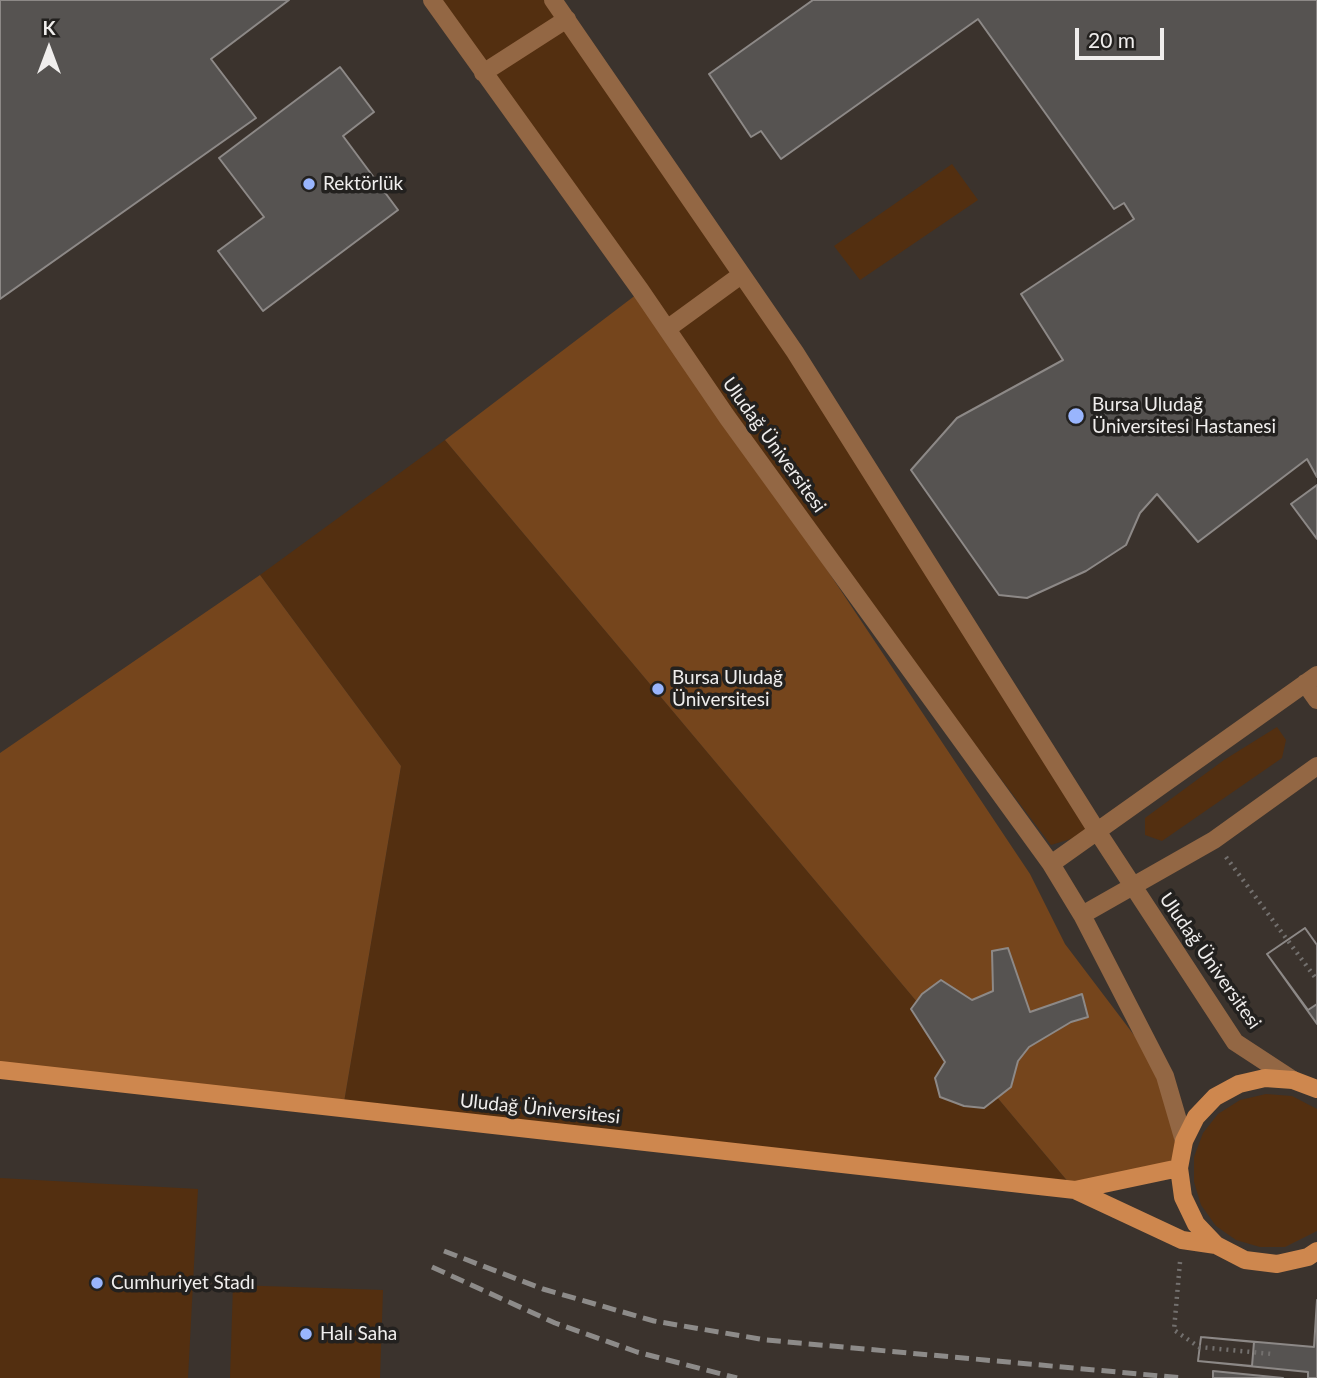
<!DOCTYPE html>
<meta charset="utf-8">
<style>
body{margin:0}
#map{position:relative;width:1317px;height:1378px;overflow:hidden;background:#2d2a28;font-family:Lato,sans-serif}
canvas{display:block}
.north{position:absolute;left:14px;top:14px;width:70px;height:70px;-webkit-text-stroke:5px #23211f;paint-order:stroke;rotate:0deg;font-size:19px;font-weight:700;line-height:28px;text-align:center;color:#f0eeed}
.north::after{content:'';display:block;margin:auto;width:24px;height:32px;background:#f0eeed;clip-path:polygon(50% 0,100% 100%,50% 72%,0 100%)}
.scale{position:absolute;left:1075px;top:28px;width:89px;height:32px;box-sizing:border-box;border:4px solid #f0eeed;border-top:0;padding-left:9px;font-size:21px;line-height:24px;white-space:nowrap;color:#f0eeed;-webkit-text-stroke:5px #23211f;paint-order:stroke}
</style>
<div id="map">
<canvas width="1317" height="1378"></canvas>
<div class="north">K</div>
<div class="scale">20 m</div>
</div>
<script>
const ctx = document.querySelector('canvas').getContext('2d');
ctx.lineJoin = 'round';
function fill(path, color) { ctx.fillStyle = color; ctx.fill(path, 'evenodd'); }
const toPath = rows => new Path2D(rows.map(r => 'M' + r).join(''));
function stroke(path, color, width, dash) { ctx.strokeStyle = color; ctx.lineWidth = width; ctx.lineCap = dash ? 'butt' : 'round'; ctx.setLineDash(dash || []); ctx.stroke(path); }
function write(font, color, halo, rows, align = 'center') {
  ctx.font = font + ' Lato,sans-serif'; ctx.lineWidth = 7; ctx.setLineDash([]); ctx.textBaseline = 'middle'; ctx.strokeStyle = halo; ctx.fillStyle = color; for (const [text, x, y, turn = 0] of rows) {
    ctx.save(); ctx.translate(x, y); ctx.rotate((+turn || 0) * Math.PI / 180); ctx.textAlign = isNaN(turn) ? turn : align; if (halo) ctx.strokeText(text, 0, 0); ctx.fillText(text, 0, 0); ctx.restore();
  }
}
fill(toPath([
 [0,0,1317,0,1317,1378,0,1378]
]), '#3b332d');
fill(toPath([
 [432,0,553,0,741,275,1097,831,1051,845,727,417],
 [952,164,978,200,860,280,834,246],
 [445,440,1075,1190,343,1108,401,766,260,575],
 [1277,727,1286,740,1282,758,1162,841,1145,835,1145,818,1224,760],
 [1266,1094,1292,1096,1317,1109,1317,1231,1285,1247,1260,1247,1236,1240,1216,1226,1201,1205,1194,1182,1194,1157,1203,1133,1218,1114,1240,1100],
 [0,1178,198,1189,188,1378,0,1378],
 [233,1285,383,1290,380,1378,230,1378]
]), '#532f10');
fill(toPath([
 [641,291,1030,874,1065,944,1165,1076,1179,1168,1075,1190,445,440],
 [260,575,401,766,343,1108,0,1070,0,753]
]), '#75451c');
const building = toPath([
 [0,0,289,0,211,59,256,118,0,299,0,0],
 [813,0,1317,0,1317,477,1307,459,1198,542,1157,494,1140,513,1126,545,1086,571,1027,598,999,595,911,470,957,418,1063,360,1021,294,1134,219,1124,203,1114,209,978,19,781,159,761,131,751,137,709,74,813,0],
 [340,67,374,112,343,136,398,210,263,311,218,251,264,217,219,158,340,67],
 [1317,485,1317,539,1291,504,1317,485],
 [1305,928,1317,945,1317,1024,1267,954,1305,928],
 [1305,928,1317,945,1317,1004,1308,1010,1267,954,1305,928],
 [1008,948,1030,1012,1082,994,1088,1017,1071,1022,1029,1047,1018,1061,1011,1087,984,1108,964,1106,940,1097,935,1078,945,1062,911,1009,922,994,941,980,972,1000,993,991,992,951,1008,948],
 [1317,1300,1317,1378,1308,1378,1308,1372,1198,1361,1201,1337,1314,1347,1317,1300],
 [1201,1337,1254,1342,1252,1366,1198,1361,1201,1337],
 [1213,1371,1283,1378,1213,1378,1213,1371]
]);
fill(building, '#565351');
stroke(building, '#8d8987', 2);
stroke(toPath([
 [1226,857,1317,980],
 [1180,1262,1174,1330,1199,1347,1272,1354]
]), '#73706e', 4.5, [2, 5]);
stroke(toPath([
 [432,0,641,291,727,417,1051,864,1082,915,1165,1076,1184,1141],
 [553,0,795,352,1097,831,1235,1042,1293,1080],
 [483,73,567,19],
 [667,329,741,275],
 [1305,683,1317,700],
 [1051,864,1317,675],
 [1082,915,1214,840,1317,766]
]), '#936744', 18);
stroke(toPath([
 [0,1070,1075,1190,1179,1168],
 [1317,1089,1293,1080,1265,1078,1239,1084,1215,1097,1196,1117,1184,1141,1179,1168,1183,1197,1196,1224,1216,1245,1245,1260,1277,1264,1308,1257,1317,1251],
 [1075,1190,1182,1240,1216,1245]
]), '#ce874e', 18);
stroke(toPath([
 [444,1251,543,1289,654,1321,766,1340,1183,1378],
 [432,1267,555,1323,637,1352,737,1378]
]), '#8d8b89', 5, [14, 7]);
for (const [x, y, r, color] of [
 [309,184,7,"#99b5fd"],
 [1076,416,9,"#99b5fd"],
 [658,689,7,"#99b5fd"],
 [97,1283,7,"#99b5fd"],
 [306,1334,7,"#99b5fd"]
]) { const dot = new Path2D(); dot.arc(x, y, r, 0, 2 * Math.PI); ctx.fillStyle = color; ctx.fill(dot); stroke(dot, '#23211f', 2.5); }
write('19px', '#f0eeed', '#23211f', [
 ["Rektörlük",323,184],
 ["Bursa Uludağ",1092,405],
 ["Üniversitesi Hastanesi",1092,427],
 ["Bursa Uludağ",672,678],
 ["Üniversitesi",672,700],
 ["Cumhuriyet Stadı",111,1283],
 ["Halı Saha",320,1334]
], 'left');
write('19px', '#f0eeed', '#23211f', [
 ["Uludağ Üniversitesi",774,445,54],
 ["Uludağ Üniversitesi",1210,961,55],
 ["Uludağ Üniversitesi",540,1109,6]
]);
</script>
